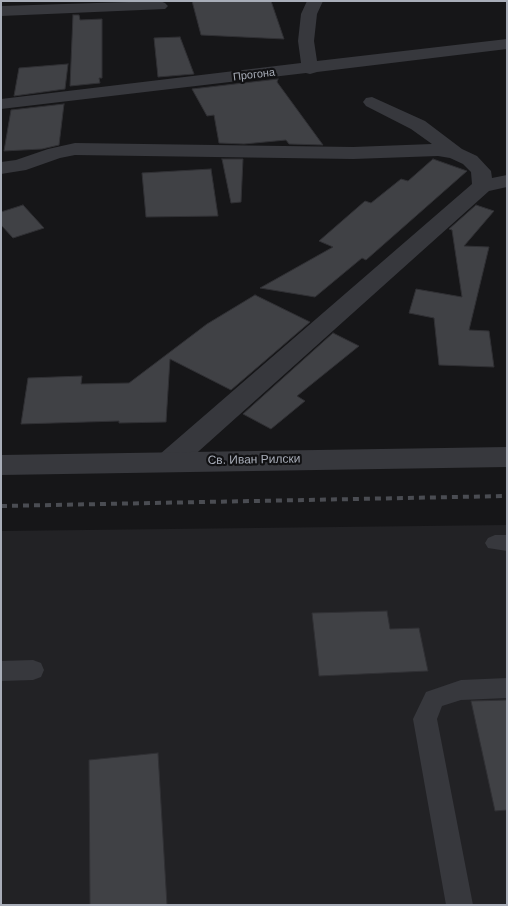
<!DOCTYPE html>
<meta charset="utf-8">
<style>
body{margin:0}
#map{position:relative;width:508px;height:906px;overflow:hidden;background:#161618;font-family:Arial,sans-serif}
canvas{display:block}
.frame{position:absolute;inset:0;border:2px solid #a8adb8;pointer-events:none}
</style>
<div id="map">
<canvas width="508" height="906"></canvas>
<div class="frame"></div>
</div>
<script>
const ctx = document.querySelector('canvas').getContext('2d');
ctx.lineJoin = 'round';
function fill(path, color) { ctx.fillStyle = color; ctx.fill(path, 'evenodd'); }
const toPath = rows => new Path2D(rows.map(r => 'M' + r).join(''));
function stroke(path, color, width, dash) { ctx.strokeStyle = color; ctx.lineWidth = width; ctx.lineCap = dash ? 'butt' : 'round'; ctx.setLineDash(dash || []); ctx.stroke(path); }
function write(font, color, halo, rows, align = 'center') {
  ctx.font = font + ' Arial,sans-serif'; ctx.lineWidth = 4.5; ctx.setLineDash([]); ctx.textBaseline = 'middle'; ctx.strokeStyle = halo; ctx.fillStyle = color; for (const [text, x, y, turn = 0] of rows) {
    ctx.save(); ctx.translate(x, y); ctx.rotate((+turn || 0) * Math.PI / 180); ctx.textAlign = isNaN(turn) ? turn : align; if (halo) ctx.strokeText(text, 0, 0); ctx.fillText(text, 0, 0); ctx.restore();
  }
}
fill(toPath([
 [507,525,507,905,1,905,1,531]
]), '#222225');
const building = toPath([
 [192,1,271,1,284,39,201,35,192,1],
 [73,15,79,15,80,20,102,19,102,78,99,78,100,83,70,86,73,15],
 [180,37,194,74,158,77,154,38,180,37],
 [68,64,65,89,14,96,19,68,68,64],
 [278,79,277,82,323,145,289,144,286,140,244,144,219,143,214,115,207,116,192,89,278,79],
 [64,104,59,145,42,149,4,151,11,110,64,104],
 [222,159,243,159,241,202,231,203,222,159],
 [433,159,467,171,366,260,362,258,315,297,260,288,333,247,319,241,365,201,371,203,401,179,408,181,433,159],
 [211,169,218,216,146,217,142,173,211,169],
 [23,205,44,228,13,238,1,225,1,212,23,205],
 [476,205,494,211,464,246,489,247,469,330,489,331,494,367,439,365,434,318,409,313,416,289,462,297,452,230,449,229,476,205],
 [255,295,310,322,231,390,170,359,166,422,119,423,119,421,21,424,28,378,82,376,81,384,129,383,207,324,255,295],
 [333,333,359,346,297,396,305,401,271,429,243,414,333,333],
 [387,611,390,629,419,628,428,671,319,676,312,613,387,611],
 [507,700,507,810,495,811,471,701,507,700],
 [158,753,167,905,90,905,89,760,158,753]
]);
fill(building, '#404145');
stroke(building, '#303034', 1);
fill(toPath([
 [495,535,507,535,507,551,488,548,485,543,488,538,495,535],
 [33,660,41,663,44,670,41,677,33,680,1,681,1,661,33,660],
 [507,678,507,698,461,700,442,706,437,719,473,905,446,905,413,719,426,692,461,680,507,678]
]), '#37383d');
fill(toPath([
 [160,1,165,3,168,6,165,9,1,16,1,6,160,1],
 [307,1,323,1,317,14,314,41,317,61,507,39,507,49,317,72,310,74,306,73,1,109,1,99,301,63,298,41,301,14,307,1],
 [372,97,425,121,462,149,477,156,491,171,492,178,507,175,507,187,489,191,180,468,170,471,160,468,156,461,160,454,472,184,471,172,463,164,450,158,438,156,353,159,75,155,60,158,26,170,1,174,1,162,16,160,48,149,75,143,353,147,432,144,411,129,366,106,363,102,366,98,372,97]
]), '#37383d');
fill(toPath([
 [507,447,507,467,1,475,1,455,507,447]
]), '#37383d');
stroke(toPath([
 [1,506,507,496]
]), '#4a4c52', 4, [6, 5]);
write('11px', '#a8adb8', '#111113', [
 ["Прогона",254,75,-7]
]);
write('12px', '#a8adb8', '#111113', [
 ["Св. Иван Рилски",254,460,-1]
]);
</script>
